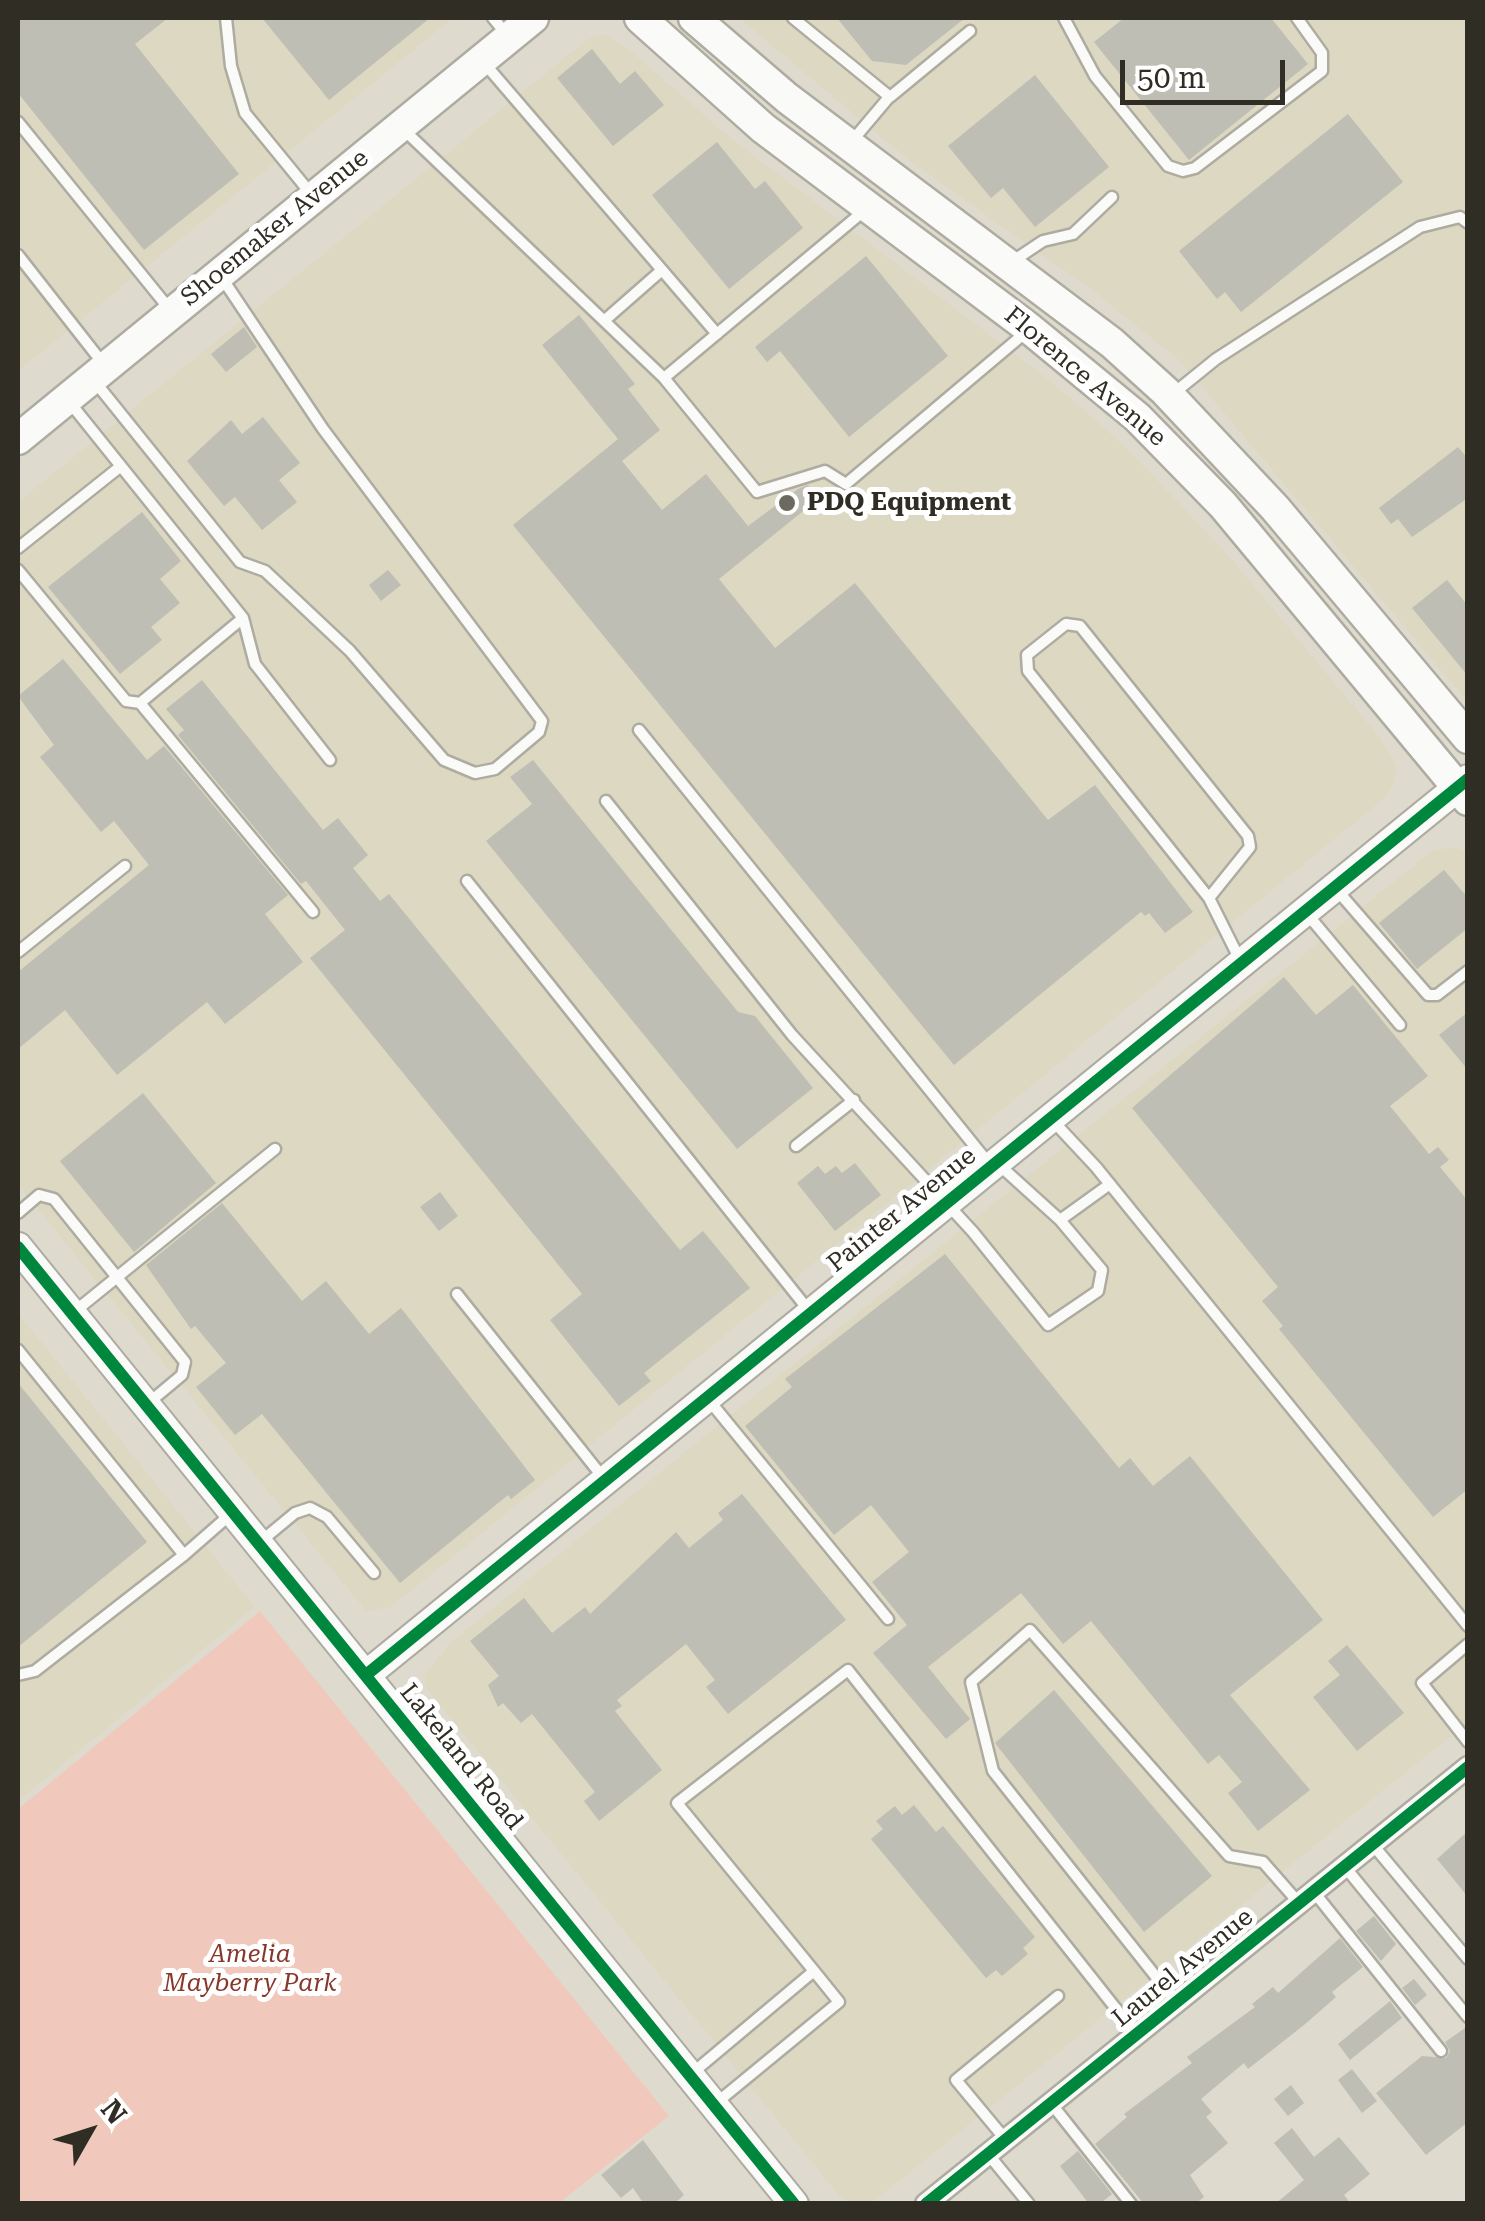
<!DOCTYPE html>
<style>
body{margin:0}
#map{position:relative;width:1485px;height:2221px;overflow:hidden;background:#dedbce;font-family:"Roboto Serif",serif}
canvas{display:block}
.frame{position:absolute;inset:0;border:20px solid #2f2d24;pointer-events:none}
.north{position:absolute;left:40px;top:2081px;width:100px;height:100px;-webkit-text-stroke:8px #fff;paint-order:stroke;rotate:51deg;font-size:28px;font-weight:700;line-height:40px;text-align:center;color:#2f2d24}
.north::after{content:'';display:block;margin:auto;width:35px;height:45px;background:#2f2d24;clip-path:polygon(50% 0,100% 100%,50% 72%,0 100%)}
.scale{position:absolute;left:1120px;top:60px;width:165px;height:45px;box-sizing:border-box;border:5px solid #2f2d24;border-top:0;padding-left:12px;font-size:30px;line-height:35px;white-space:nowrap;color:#2f2d24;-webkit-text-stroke:8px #fff;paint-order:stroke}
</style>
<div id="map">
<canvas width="1485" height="2221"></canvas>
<div class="frame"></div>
<div class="north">N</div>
<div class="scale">50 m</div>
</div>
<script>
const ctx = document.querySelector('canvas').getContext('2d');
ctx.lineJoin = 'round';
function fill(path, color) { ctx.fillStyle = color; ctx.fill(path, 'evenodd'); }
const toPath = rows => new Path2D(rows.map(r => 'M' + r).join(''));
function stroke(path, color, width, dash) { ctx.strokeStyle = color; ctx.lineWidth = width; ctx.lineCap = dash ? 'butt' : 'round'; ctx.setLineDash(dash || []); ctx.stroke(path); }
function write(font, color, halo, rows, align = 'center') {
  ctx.font = font + ' "Roboto Serif",serif'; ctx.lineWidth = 10; ctx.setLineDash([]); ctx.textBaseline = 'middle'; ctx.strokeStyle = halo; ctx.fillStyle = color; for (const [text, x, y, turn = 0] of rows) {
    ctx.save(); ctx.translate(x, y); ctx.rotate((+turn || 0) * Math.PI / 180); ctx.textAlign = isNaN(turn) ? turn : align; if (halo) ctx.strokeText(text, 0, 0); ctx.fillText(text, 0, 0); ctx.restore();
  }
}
fill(toPath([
 [18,18,453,18,18,371],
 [739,18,1467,18,1467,701,1183,364,1099,295,910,161],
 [604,34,626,47,732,139,1053,383,1127,448,1234,562,1380,738,1396,766,1395,783,1385,798,391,1607,366,1611,18,1185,18,502,588,39],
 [1453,847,1467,851,1467,1723,874,2201,855,2203,841,2198,424,1685,425,1673,454,1640,701,1439,1432,851],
 [18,1313,255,1607,18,1801]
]), '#ddd8c1');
fill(toPath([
 [260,1611,669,2116,559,2203,18,2203,18,1809]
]), '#f0c9bc');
fill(toPath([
 [18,18,168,18,135,44,239,174,144,250,18,93],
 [262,18,430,18,329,100],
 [837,18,965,18,906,65,872,61],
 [1124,18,1271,18,1308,64,1189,160,1094,42],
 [592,49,620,84,635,71,664,105,613,146,557,78],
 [1035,75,1109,167,1035,227,1003,188,991,198,948,146],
 [1348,114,1403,182,1241,312,1225,292,1217,299,1179,251],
 [717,142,755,189,765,181,803,228,729,289,652,195],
 [866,256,948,356,849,437,780,351,767,362,755,347],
 [579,315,635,384,628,389,660,430,622,461,662,510,706,474,748,526,798,489,808,485,818,499,719,579,775,648,855,583,1048,820,1095,785,1193,912,1165,933,1149,913,1145,916,1141,912,954,1065,513,525,618,439,542,345],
 [244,327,257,347,226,372,211,354],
 [263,417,300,463,279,480,297,502,262,530,235,497,224,506,187,461,231,420,242,434],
 [1458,447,1468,459,1468,498,1412,537,1398,519,1391,524,1379,508],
 [142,512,181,561,160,579,180,603,151,627,162,640,120,674,48,587],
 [388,570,401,585,381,601,369,585],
 [1447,580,1468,606,1468,676,1412,608],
 [63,659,147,760,164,746,288,895,265,914,303,962,225,1024,207,1002,117,1075,65,1010,18,1049,18,972,149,865,114,821,101,832,40,757,54,745,18,696],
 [202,680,323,830,338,818,368,855,353,868,380,901,389,894,680,1250,703,1231,750,1288,644,1373,651,1381,619,1406,550,1320,582,1294,310,958,345,930,306,881,301,884,178,735,184,730,166,709],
 [533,760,738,1012,755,1016,813,1088,737,1149,486,841,532,804,510,777],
 [1444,870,1468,898,1468,928,1417,969,1379,923],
 [1284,977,1316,1015,1353,985,1428,1076,1390,1106,1429,1154,1438,1147,1449,1160,1440,1167,1468,1201,1468,1489,1433,1517,1279,1329,1283,1326,1262,1301,1278,1287,1132,1108],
 [1468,1012,1468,1070,1439,1035],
 [143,1093,216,1183,134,1252,60,1161],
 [855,1163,881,1195,835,1231,797,1183,818,1166,825,1174,836,1166,842,1173],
 [440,1192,458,1216,439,1231,420,1207],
 [222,1203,302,1301,326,1281,369,1334,401,1308,535,1480,511,1499,508,1495,400,1583,262,1414,235,1435,196,1387,226,1363,195,1326,191,1329,146,1265],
 [945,1254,1119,1468,1130,1458,1153,1486,1190,1456,1323,1620,1230,1695,1310,1790,1258,1831,1228,1793,1242,1782,1219,1755,1208,1764,1091,1621,1063,1644,1021,1593,928,1667,970,1719,946,1739,873,1653,907,1625,872,1582,909,1552,871,1505,834,1535,745,1426,792,1387,785,1379],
 [18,1383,147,1542,18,1647],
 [742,1494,846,1620,728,1714,706,1687,715,1680,686,1644,617,1700,622,1706,615,1711,662,1770,599,1821,584,1801,595,1792,532,1714,521,1723,503,1703,498,1707,488,1685,499,1676,470,1641,524,1598,552,1633,585,1607,590,1614,676,1532,689,1548,723,1520,718,1513],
 [1347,1645,1404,1713,1357,1751,1313,1697,1340,1675,1328,1661],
 [1054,1690,1212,1876,1144,1932,995,1743],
 [914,1805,936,1832,943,1826,1035,1937,1023,1948,1028,1954,1002,1976,996,1970,986,1978,871,1839,883,1829,876,1821,895,1806,902,1815],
 [1468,1831,1468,1897,1437,1859],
 [1374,1916,1396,1944,1381,1961,1356,1931],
 [1340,1938,1363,1967,1332,1992,1336,1997,1304,2025,1248,2069,1244,2063,1201,2099,1212,2112,1206,2117,1228,2143,1190,2175,1204,2197,1195,2204,1144,2204,1095,2144,1127,2117,1124,2114,1192,2063,1187,2057,1255,2007,1252,2004,1273,1987,1278,1993],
 [1414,1979,1427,1995,1415,2005,1402,1988],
 [1390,2001,1402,2018,1350,2060,1338,2044],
 [1468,2026,1468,2122,1426,2155,1376,2093,1422,2056,1446,2058,1450,2051,1445,2042],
 [1352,2069,1377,2101,1362,2113,1338,2080],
 [1291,2085,1304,2103,1288,2116,1274,2099],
 [1292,2128,1314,2157,1339,2137,1370,2174,1344,2195,1351,2204,1275,2204,1304,2180,1274,2143],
 [643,2140,684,2195,674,2204,644,2204,633,2188,621,2198,601,2175],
 [1078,2151,1112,2194,1100,2204,1089,2204,1060,2166]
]), '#bebeb4');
const service = toPath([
 [226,18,231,66,245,113,312,195],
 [493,18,508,36],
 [793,18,890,97,970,31],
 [1064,18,1095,76,1168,166,1183,171,1195,168,1322,71,1322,53,1297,18],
 [485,64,717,334],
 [18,122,171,311],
 [404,130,664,378,757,492,825,471,846,484,1025,333],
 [852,141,890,96],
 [18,255,105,366],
 [1013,261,1043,241,1073,234,1112,197],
 [605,320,662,270],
 [664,378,865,210],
 [96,383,240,562,265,571,350,651,444,760,475,773,495,769,539,732,542,721,323,429,222,278],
 [1174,393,1216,359,1420,227,1460,217,1468,223],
 [71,404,243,618,255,664,330,760],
 [18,548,121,466],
 [18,570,126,701,140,703,243,618],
 [140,703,313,912],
 [639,730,990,1165],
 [606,801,792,1035,973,1232,1048,1325,1098,1291,1102,1270,1060,1220],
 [467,881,810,1312],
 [1336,889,1428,995,1437,995,1468,971],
 [1209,898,1250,847,1248,836,1080,626,1066,624,1027,655,1028,671,1209,898,1241,962],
 [1308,915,1400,1025],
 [18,952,125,866],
 [1053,1121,1096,1167,1468,1626],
 [796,1146,854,1100],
 [997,1163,1060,1220,1110,1184],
 [18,1213,39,1195,54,1199,185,1362,182,1375,146,1405],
 [457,1294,605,1480],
 [74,1312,275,1149],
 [18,1350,184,1555,35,1671,18,1675],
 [708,1399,888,1619],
 [260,1542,295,1513,310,1508,327,1517,374,1573],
 [184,1555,232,1513],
 [1468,1644,1422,1683,1468,1742],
 [1373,1845,1468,1959],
 [1345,1867,1468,2017],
 [1314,1892,1441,2051],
 [814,1971,677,1803,848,1670,1136,2034],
 [1176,2002,993,1771,971,1682,1030,1630,1229,1856,1263,1862,1299,1903],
 [690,2075,814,1971,839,2002,715,2104],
 [1050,2102,1131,2204],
 [1005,2139,956,2080,1058,1996],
 [988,2154,1029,2204]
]);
const minor = toPath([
 [926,2204,1468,1767]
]);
const tertiary = toPath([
 [18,1247,794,2204],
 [366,1675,1468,779]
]);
const secondary = toPath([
 [640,18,763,128,1030,329,1137,417,1223,505,1468,800],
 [694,18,787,98,1112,343,1165,391,1275,508,1468,738],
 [18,439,533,18]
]);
stroke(service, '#aeaba1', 15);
stroke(minor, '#aeaba1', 25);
stroke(tertiary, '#aeaba1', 32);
stroke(secondary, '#aeaba1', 35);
stroke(service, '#fafaf8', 10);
stroke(minor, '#fafaf8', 20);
stroke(tertiary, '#fafaf8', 28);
stroke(secondary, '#fafaf8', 30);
stroke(toPath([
 [18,1247,794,2204],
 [366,1675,1468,779],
 [926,2204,1468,1767]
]), '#00873e', 12);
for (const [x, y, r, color] of [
 [787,503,10,"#6c6a60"]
]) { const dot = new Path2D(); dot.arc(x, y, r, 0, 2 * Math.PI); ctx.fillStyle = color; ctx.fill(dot); stroke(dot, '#fff', 4); }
write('25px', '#2f2d24', '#fff', [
 ["Shoemaker Avenue",275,228,-39],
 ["Florence Avenue",1085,377,40],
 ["Painter Avenue",902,1210,-39],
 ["Lakeland Road",461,1757,51],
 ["Laurel Avenue",1183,1968,-39]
]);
write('bold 25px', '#2f2d24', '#fff', [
 ["PDQ Equipment",807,503]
], 'left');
write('italic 25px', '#88382b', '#fff', [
 ["Amelia",250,1955],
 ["Mayberry Park",250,1984]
]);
</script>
